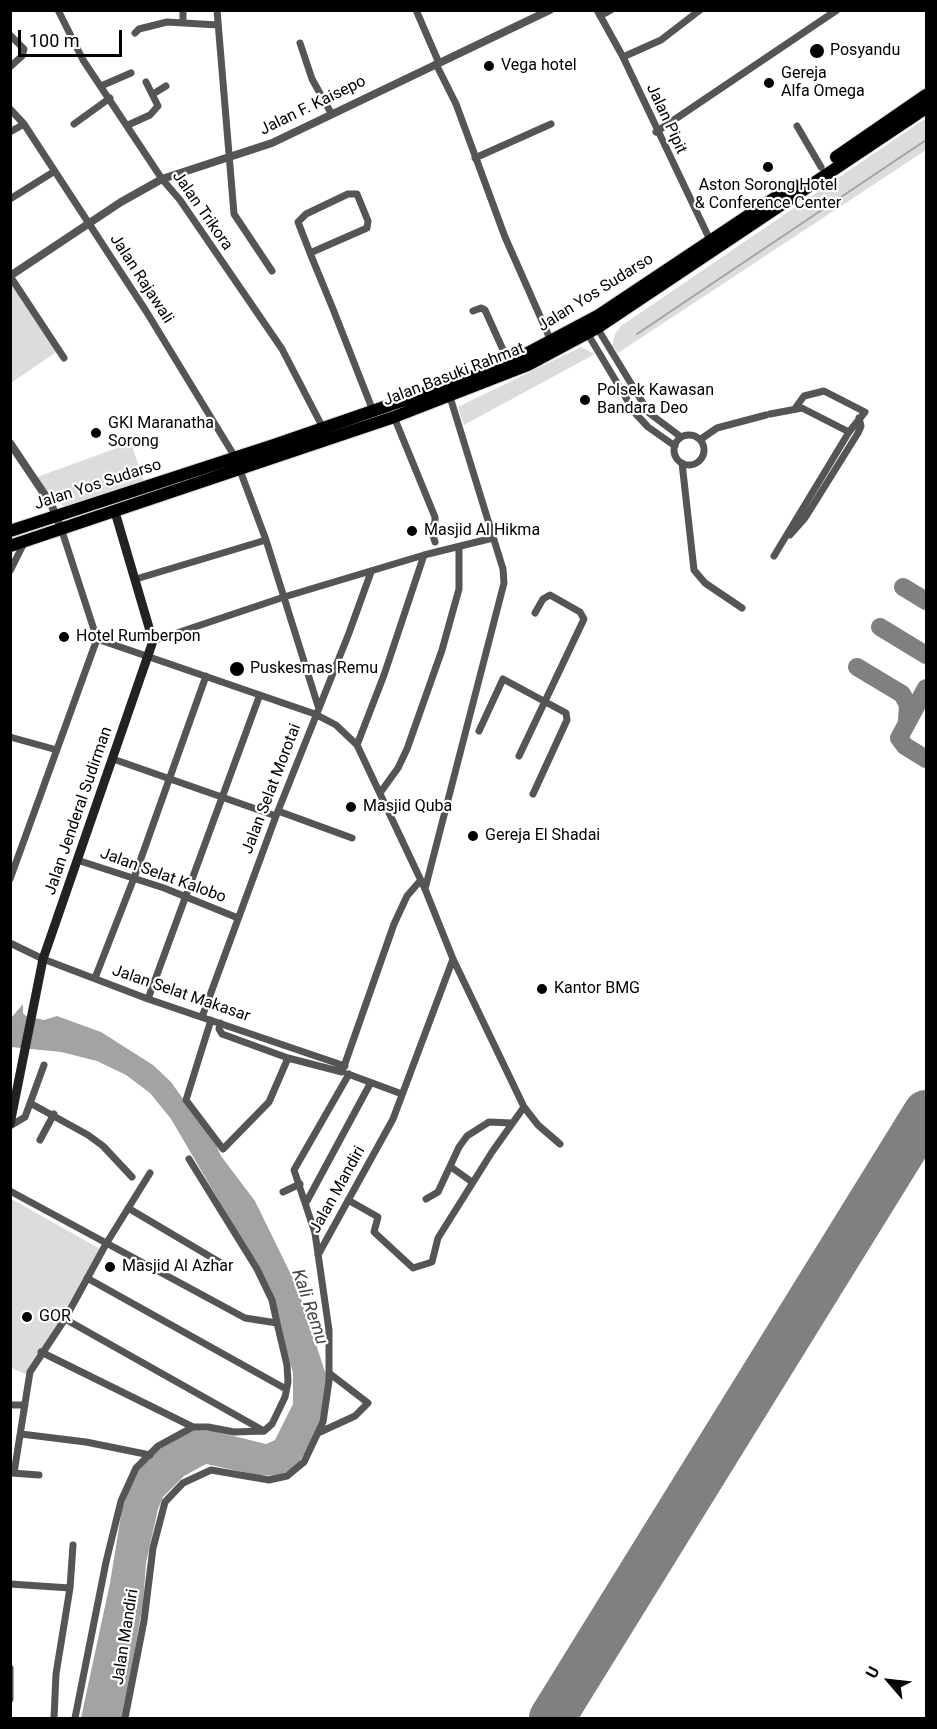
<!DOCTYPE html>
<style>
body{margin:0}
#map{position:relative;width:937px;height:1729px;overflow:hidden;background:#fff;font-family:Roboto,sans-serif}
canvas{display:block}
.frame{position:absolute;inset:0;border:12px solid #000;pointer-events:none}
.north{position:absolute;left:859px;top:1651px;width:60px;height:60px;-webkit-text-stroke:4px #fff;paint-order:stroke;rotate:298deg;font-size:16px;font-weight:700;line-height:24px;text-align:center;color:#000}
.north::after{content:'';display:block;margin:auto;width:21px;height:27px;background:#000;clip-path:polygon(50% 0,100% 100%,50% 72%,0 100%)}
.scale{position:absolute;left:18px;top:30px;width:104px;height:27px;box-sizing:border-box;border:3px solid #000;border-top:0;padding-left:8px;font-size:18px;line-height:21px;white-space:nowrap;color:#000;-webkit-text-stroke:4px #fff;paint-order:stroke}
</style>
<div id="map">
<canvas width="937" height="1729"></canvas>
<div class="frame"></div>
<div class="north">U</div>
<div class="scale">100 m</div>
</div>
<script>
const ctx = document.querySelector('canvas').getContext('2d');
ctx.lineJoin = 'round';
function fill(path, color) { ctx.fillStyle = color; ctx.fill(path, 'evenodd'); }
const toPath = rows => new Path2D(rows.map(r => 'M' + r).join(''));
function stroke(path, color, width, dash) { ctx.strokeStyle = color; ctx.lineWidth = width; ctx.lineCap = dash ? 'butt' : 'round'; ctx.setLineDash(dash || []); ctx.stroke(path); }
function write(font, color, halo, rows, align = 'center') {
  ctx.font = font + ' Roboto,sans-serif'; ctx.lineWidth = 4.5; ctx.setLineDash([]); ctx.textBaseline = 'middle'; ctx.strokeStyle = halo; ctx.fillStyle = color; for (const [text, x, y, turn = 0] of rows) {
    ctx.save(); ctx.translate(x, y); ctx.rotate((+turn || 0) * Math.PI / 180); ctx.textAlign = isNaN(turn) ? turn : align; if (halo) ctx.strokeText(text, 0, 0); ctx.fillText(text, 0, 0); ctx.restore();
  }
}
fill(toPath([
 [926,118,926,150,618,353,612,345,615,334,621,326],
 [11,281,56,352,11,383],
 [581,347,595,354,464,425,458,407],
 [131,443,145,484,70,509,50,499,37,477],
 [10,1198,102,1250,28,1375,11,1368]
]), '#dcdcdc');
fill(toPath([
 [23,1004,23,1013,26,1016,44,1020,57,1016,101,1032,153,1065,171,1082,216,1145,221,1156,255,1201,298,1289,326,1375,326,1397,320,1425,296,1468,277,1476,257,1475,206,1464,184,1476,163,1497,158,1509,146,1563,143,1603,123,1718,81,1718,110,1583,122,1509,135,1474,156,1451,192,1430,213,1431,266,1444,275,1440,293,1404,293,1373,270,1288,171,1119,150,1093,126,1075,97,1061,61,1052,11,1047,11,1018]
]), '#a3a3a3');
stroke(toPath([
 [637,334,926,140]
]), '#a3a3a3', 2);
stroke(toPath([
 [903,587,926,601],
 [880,627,926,655],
 [857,667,902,694,908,705,907,720],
 [926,688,899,738,905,746,926,759]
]), '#808080', 18);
stroke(toPath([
 [552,1718,926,1113]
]), '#808080', 46);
const trunk = toPath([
 [836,157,926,95],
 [10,531,274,445,503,366,599,315,794,185],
 [10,546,394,417,528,365,597,328,926,108]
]);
stroke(trunk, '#dbdbdb', 14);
stroke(toPath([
 [58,10,83,60,162,179,180,200,282,349,323,428],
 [183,10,183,22],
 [217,10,234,214,272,271],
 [416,10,439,63],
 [597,10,623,57,710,240],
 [600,16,611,10],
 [135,33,139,29,167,22,218,25],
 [10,35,24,49,22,56,10,67],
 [300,43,312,79,331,113],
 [623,57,661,40,700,10],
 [436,64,456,104,505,237,551,341],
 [101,86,131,73],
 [153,94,166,86],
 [10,109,24,124,146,311,235,457,266,540,318,706],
 [74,124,110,98],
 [128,125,150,115,158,106,146,82],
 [797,126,821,167],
 [10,132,24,124],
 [656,132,837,10],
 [475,158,551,124],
 [10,199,55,171],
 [310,253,367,228,368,221,357,194,348,194,306,214,298,222,310,253,333,309,364,388,373,411],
 [10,276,64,358],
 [473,311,481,308,485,310,509,363],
 [596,326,649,413,681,437],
 [586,331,635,413,648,427,675,446],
 [770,414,802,408,849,432],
 [394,417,435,517,435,523,431,529,435,542],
 '674 450a15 15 0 1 1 30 0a15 15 0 1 1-30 0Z',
 [701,439,717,428,766,415],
 [682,463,694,570,705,583,742,608],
 [790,535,805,518,858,433,861,426,859,418],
 [774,556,849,432,865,412,824,391,804,396,796,407],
 [10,571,25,541],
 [136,579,266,540],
 [97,639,315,714,336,725,357,745,425,889,453,959,524,1107,538,1125,560,1144],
 [153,641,284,597,424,555,493,538],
 [479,731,503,679,566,713,567,720,533,794],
 [10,737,57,750],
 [357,745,384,675,424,555],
 [519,756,584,619,580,612,550,595,543,599,535,613],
 [113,759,276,816],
 [380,793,398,768,407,749,442,650,459,589,459,547],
 [278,811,352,838],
 [77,860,164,888,238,918],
 [10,879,97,639,61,528],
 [425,889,504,583,503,569,450,397],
 [10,943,43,959,148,999,345,1066],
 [95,978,134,878,206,676],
 [148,999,259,697],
 [202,1017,276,816,349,633,371,572],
 [211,1020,186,1100,223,1149,269,1102,288,1058],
 [220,1023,219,1029,222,1034,288,1058,342,1072,394,924,407,896,420,881],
 [348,1074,402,1094],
 [30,1103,88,1135,103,1146,132,1177],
 [10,1126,25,1117,44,1065],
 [40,1140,54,1114],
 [189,1159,257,1269,272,1300,277,1323],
 [451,1167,472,1182],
 [10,1191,245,1318,277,1323,287,1365,288,1382,285,1397,272,1424,264,1431,234,1432,208,1427,193,1427,158,1446,136,1468,121,1501,106,1562,75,1718],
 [283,1192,300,1184],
 [426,1199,438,1192,459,1147,467,1136,489,1122,512,1123],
 [348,1200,378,1217,374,1232,413,1268,432,1262,438,1238,492,1152,524,1107],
 [307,1201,370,1084],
 [128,1208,221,1263],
 [318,1255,393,1119,453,959],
 [87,1278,286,1389],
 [65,1319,264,1431],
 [41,1352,193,1427],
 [10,1405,25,1405],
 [318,1433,355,1416,368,1403,329,1373],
 [21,1434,86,1442,150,1455],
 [11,1473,39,1475],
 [14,1473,30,1372,65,1319,106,1244,150,1173],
 [10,1584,70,1588],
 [10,1668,10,1699],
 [54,1718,56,1674,70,1588,73,1545],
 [125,1718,144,1621,153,1548,165,1502,183,1483,211,1470,269,1480,287,1476,304,1462,323,1422,329,1381,329,1330,315,1233,294,1170,349,1074]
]), '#555', 7);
stroke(toPath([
 [10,276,121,202,162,179,272,143,550,10],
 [10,443,51,504,61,528]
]), '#555', 8);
stroke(toPath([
 [10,1124,43,959,153,641,115,512]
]), '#222', 9);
stroke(trunk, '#000', 12);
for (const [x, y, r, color] of [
 [817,51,8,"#000"],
 [489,66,6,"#000"],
 [769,83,6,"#000"],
 [768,167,6,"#000"],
 [585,400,6,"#000"],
 [96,433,6,"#000"],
 [412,531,6,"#000"],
 [64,637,6,"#000"],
 [237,669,8,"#000"],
 [351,807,6,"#000"],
 [473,836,6,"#000"],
 [542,989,6,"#000"],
 [110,1267,6,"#000"],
 [27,1317,6,"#000"]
]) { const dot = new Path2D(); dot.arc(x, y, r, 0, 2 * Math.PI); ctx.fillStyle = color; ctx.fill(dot); stroke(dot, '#fff', 2); }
write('16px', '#000', '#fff', [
 ["Posyandu",830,51],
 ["Vega hotel",501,66],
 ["Gereja",781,74],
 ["Alfa Omega",781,92],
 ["Aston Sorong Hotel",768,186,"center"],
 ["& Conference Center",768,204,"center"],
 ["Polsek Kawasan",597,391],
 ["Bandara Deo",597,409],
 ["GKI Maranatha",108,424],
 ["Sorong",108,442],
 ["Masjid Al Hikma",424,531],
 ["Hotel Rumberpon",76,637],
 ["Puskesmas Remu",250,669],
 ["Masjid Quba",363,807],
 ["Gereja El Shadai",485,836],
 ["Kantor BMG",554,989],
 ["Masjid Al Azhar",122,1267],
 ["GOR",39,1317]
], 'left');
write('16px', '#000', '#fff', [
 ["Jalan F. Kaisepo",313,106,-26],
 ["Jalan Pipit",666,119,65],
 ["Jalan Trikora",202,211,55],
 ["Jalan Rajawali",141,279,57],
 ["Jalan Yos Sudarso",596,293,-32],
 ["Jalan Basuki Rahmat",454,375,-21],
 ["Jalan Yos Sudarso",98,485,-18],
 ["Jalan Selat Morotai",272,789,-69],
 ["Jalan Jenderal Sudirman",79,811,-71],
 ["Jalan Selat Kalobo",163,876,20],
 ["Jalan Selat Makasar",181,994,19],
 ["Jalan Mandiri",338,1190,-61],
 ["Jalan Mandiri",126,1637,-81]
]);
write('italic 18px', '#444', '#fff', [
 ["Kali Remu",309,1307,71]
]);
</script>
